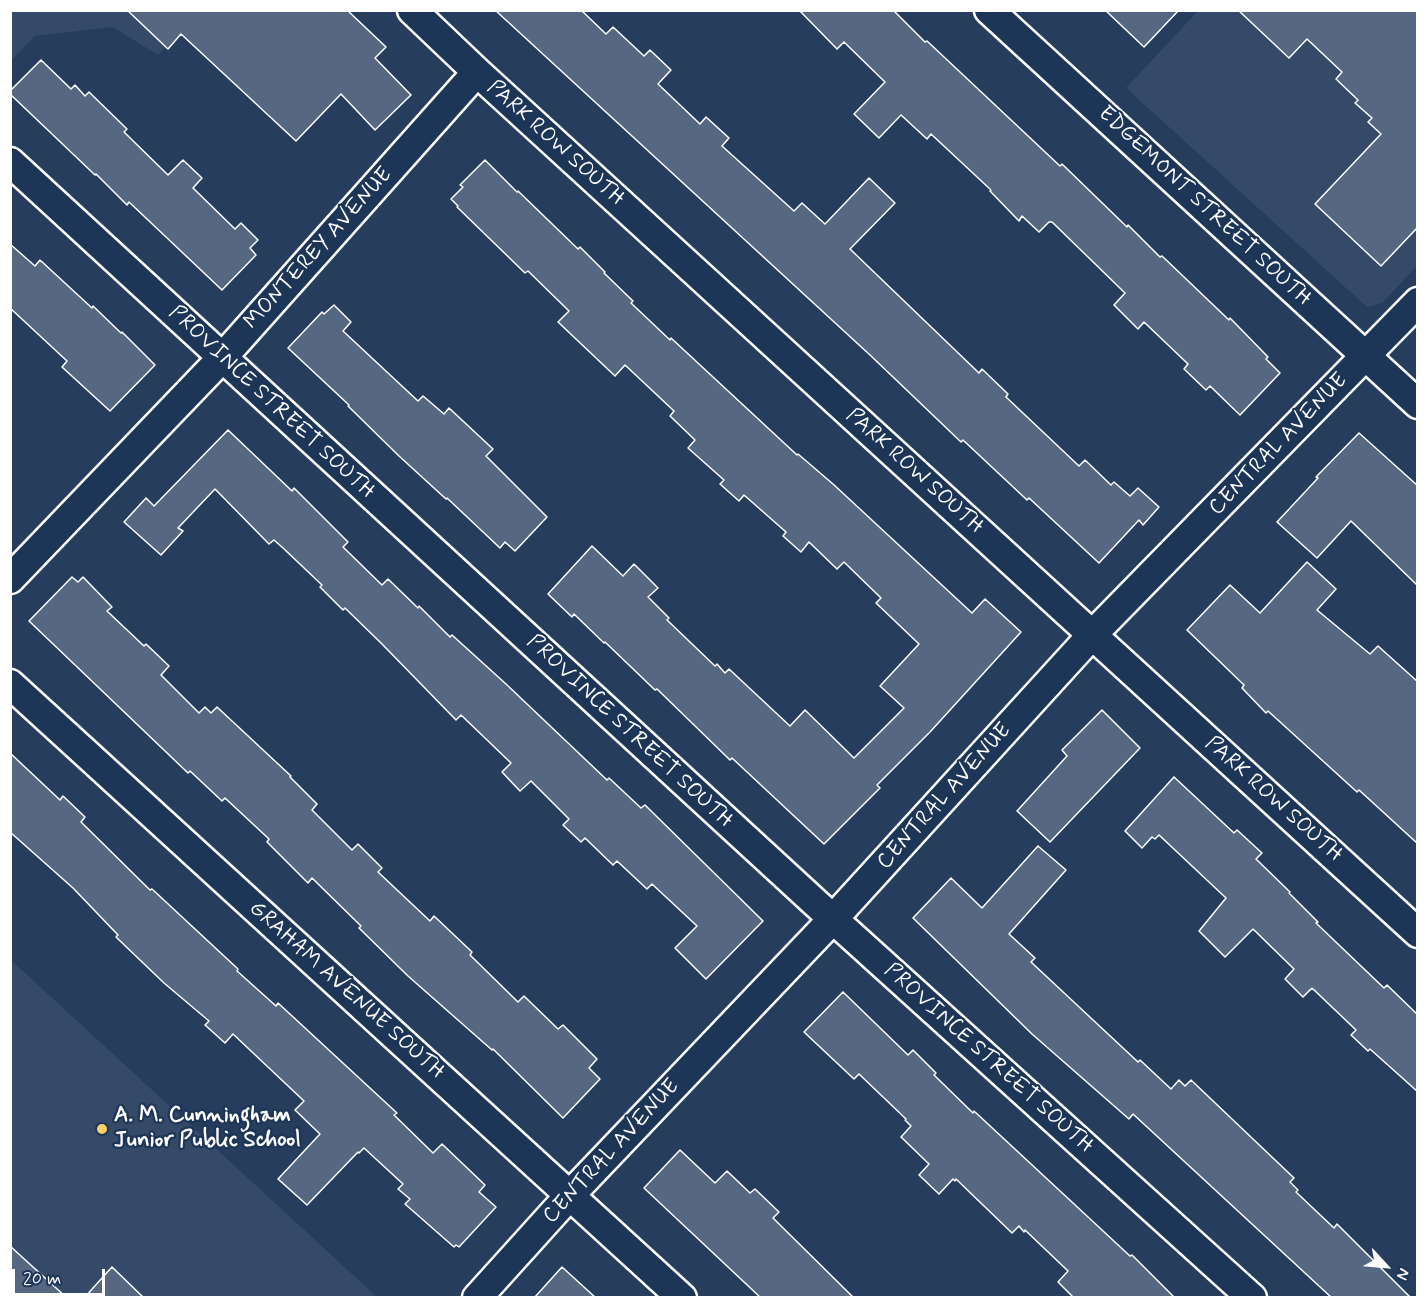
<!DOCTYPE html>
<style>
body{margin:0}
#map{position:relative;width:1428px;height:1308px;overflow:hidden;background:#263d5e;font-family:Mynerve,sans-serif}
canvas{display:block}
.frame{position:absolute;inset:0;border:12px solid #fff;pointer-events:none}
.north{position:absolute;left:1356px;top:1236px;width:60px;height:60px;-webkit-text-stroke:4px #1d3557;paint-order:stroke;rotate:116deg;font-size:16px;font-weight:700;line-height:24px;text-align:center;color:#fff}
.north::after{content:'';display:block;margin:auto;width:21px;height:27px;background:#fff;clip-path:polygon(50% 0,100% 100%,50% 72%,0 100%)}
.scale{position:absolute;left:12px;top:1269px;width:93px;height:27px;box-sizing:border-box;border:3px solid #fff;border-top:0;padding-left:8px;font-size:18px;line-height:21px;white-space:nowrap;color:#fff;-webkit-text-stroke:4px #1d3557;paint-order:stroke}
</style>
<div id="map">
<canvas width="1428" height="1308"></canvas>
<div class="frame"></div>
<div class="north">N</div>
<div class="scale">20 m</div>
</div>
<script>
const ctx = document.querySelector('canvas').getContext('2d');
ctx.lineJoin = 'round';
function fill(path, color) { ctx.fillStyle = color; ctx.fill(path, 'evenodd'); }
const toPath = rows => new Path2D(rows.map(r => 'M' + r).join(''));
function stroke(path, color, width, dash) { ctx.strokeStyle = color; ctx.lineWidth = width; ctx.lineCap = dash ? 'butt' : 'round'; ctx.setLineDash(dash || []); ctx.stroke(path); }
function write(font, color, halo, rows, align = 'center') {
  ctx.font = font + ' Mynerve,sans-serif'; ctx.lineWidth = 4.5; ctx.setLineDash([]); ctx.textBaseline = 'middle'; ctx.strokeStyle = halo; ctx.fillStyle = color; for (const [text, x, y, turn = 0] of rows) {
    ctx.save(); ctx.translate(x, y); ctx.rotate((+turn || 0) * Math.PI / 180); ctx.textAlign = isNaN(turn) ? turn : align; if (halo) ctx.strokeText(text, 0, 0); ctx.fillText(text, 0, 0); ctx.restore();
  }
}
fill(toPath([
 [11,11,202,11,158,55,113,27,35,36,11,61],
 [1198,11,1417,11,1417,266,1382,303,1367,307,1126,88],
 [11,960,377,1297,11,1297]
]), '#344a68');
const building = toPath([
 [127,10,347,10,386,47,375,58,411,95,375,130,341,94,296,141,181,34,168,49,127,10],
 [495,10,581,10,606,34,613,27,644,56,650,50,671,70,658,84,700,124,706,117,729,138,722,146,794,211,802,203,825,224,869,178,895,203,850,249,979,373,982,369,1008,394,1006,397,1079,466,1085,460,1111,485,1114,482,1130,496,1138,488,1159,507,1143,525,1139,520,1099,563,1029,498,1027,500,963,440,961,442,870,355,495,10],
 [799,10,893,10,925,42,927,41,1060,166,1062,164,1127,227,1128,225,1160,257,1162,256,1229,320,1230,318,1268,357,1266,359,1280,373,1240,415,1210,386,1206,390,1184,369,1188,364,1144,322,1138,329,1114,305,1125,293,1052,222,1049,222,1039,232,1022,216,1019,221,990,191,991,190,931,134,927,139,901,115,879,138,854,114,885,82,844,42,837,49,799,10],
 [1105,10,1179,10,1144,47,1105,10],
 [1238,10,1418,10,1418,227,1381,266,1315,204,1381,134,1368,122,1372,118,1355,103,1358,100,1336,79,1342,72,1307,39,1289,58,1238,10],
 [41,60,71,89,75,85,85,96,89,92,127,129,124,132,168,175,183,160,202,178,193,188,235,229,241,223,258,240,250,248,256,255,222,290,129,202,127,205,96,174,95,175,10,94,10,91,41,60],
 [485,160,517,192,518,191,578,249,580,247,605,272,604,273,633,301,631,303,670,340,671,338,797,455,798,454,833,484,972,613,985,599,1021,632,930,732,877,785,880,788,824,844,732,758,730,760,657,689,655,690,605,642,604,643,574,614,572,617,548,594,592,546,623,576,634,564,658,588,648,597,669,618,667,620,715,666,717,664,725,673,729,669,790,726,805,710,854,758,904,708,880,686,919,644,876,603,881,598,844,562,837,569,809,542,801,552,783,536,786,532,744,495,739,501,720,484,724,480,688,448,695,440,670,416,674,411,625,365,615,376,558,322,569,311,528,271,525,273,457,207,458,206,451,199,463,187,460,185,485,160],
 [10,244,35,266,40,260,92,308,93,306,121,333,122,332,155,365,110,411,62,367,67,361,10,308,10,244],
 [334,305,351,322,343,331,418,401,423,396,444,414,449,408,493,449,486,456,547,517,515,551,505,542,500,548,447,498,446,499,399,456,348,406,349,405,288,348,322,312,324,314,334,305],
 [228,430,292,491,294,488,348,542,343,547,382,585,388,579,418,608,419,606,450,637,452,635,506,684,607,780,609,778,641,808,645,805,763,921,706,979,675,948,697,926,652,884,647,889,617,861,613,865,585,838,581,842,563,825,569,819,531,781,520,791,502,772,511,763,461,715,456,720,382,644,345,608,343,610,320,587,322,585,283,548,274,540,269,544,215,489,178,528,183,531,161,555,124,522,146,498,154,506,228,430],
 [1359,433,1418,486,1418,586,1351,521,1317,558,1277,522,1318,478,1316,477,1359,433],
 [1307,562,1336,589,1317,610,1370,654,1378,646,1418,682,1418,844,1359,790,1357,792,1268,711,1266,713,1242,688,1244,685,1187,630,1230,585,1260,613,1307,562],
 [72,577,78,582,83,577,112,607,107,611,144,646,146,644,169,666,161,675,199,713,205,707,211,713,217,707,291,776,290,777,317,804,312,810,352,850,358,844,382,868,378,872,430,921,434,916,472,952,470,955,518,1002,524,996,558,1029,563,1025,597,1059,589,1068,600,1079,563,1118,493,1049,492,1050,408,976,359,928,361,926,312,878,308,883,267,842,269,839,225,798,222,801,190,771,188,773,29,621,72,577],
 [1102,710,1140,748,1050,842,1017,811,1067,756,1062,750,1102,710],
 [10,753,60,800,63,796,85,817,81,822,150,890,152,889,238,969,237,971,276,1006,278,1003,397,1113,394,1115,433,1153,442,1144,485,1185,479,1192,496,1207,459,1247,456,1245,454,1247,405,1204,410,1199,398,1189,403,1184,364,1148,359,1153,358,1152,307,1205,278,1179,320,1134,295,1110,304,1101,233,1034,225,1043,205,1025,209,1021,164,983,116,937,118,935,73,888,10,832,10,753],
 [1174,777,1234,833,1237,830,1262,853,1256,859,1290,892,1289,893,1318,922,1316,923,1384,988,1387,985,1418,1015,1418,1092,1370,1049,1368,1051,1351,1035,1356,1030,1312,988,1303,997,1285,979,1294,969,1253,929,1225,957,1199,931,1226,898,1159,835,1155,839,1152,837,1142,848,1125,831,1174,777],
 [1038,846,1066,870,1009,934,1035,958,1031,962,1138,1062,1140,1060,1171,1089,1179,1080,1185,1086,1191,1080,1294,1178,1290,1182,1298,1190,1296,1192,1334,1228,1337,1224,1411,1298,1332,1298,1133,1114,1129,1119,1032,1034,913,918,951,878,982,908,1038,846],
 [843,992,908,1055,913,1050,936,1073,934,1075,973,1113,974,1111,1130,1256,1132,1255,1175,1298,1074,1298,1058,1282,1068,1271,1025,1230,1024,1232,1019,1226,1012,1233,956,1179,955,1181,953,1179,939,1194,919,1175,929,1164,901,1137,911,1126,905,1120,906,1119,859,1074,854,1079,804,1032,843,992],
 [680,1150,715,1183,727,1171,750,1193,755,1189,779,1212,773,1218,854,1298,761,1298,644,1188,680,1150],
 [10,1246,67,1298,10,1298,10,1246],
 [112,1267,144,1298,84,1298,112,1267],
 [562,1267,596,1298,534,1298,562,1267]
]);
fill(building, '#556781');
stroke(building, '#fff', 1.5);
const street = toPath([
 [412,10,477,72,1418,933],
 [989,10,1418,404],
 [10,162,833,919,1252,1298],
 [10,579,222,358,477,72],
 [10,684,682,1298],
 [477,1298,570,1195,833,919,1092,635,1418,302]
]);
stroke(street, '#fff', 33);
stroke(street, '#1d3557', 28);
for (const [x, y, r, color] of [
 [102,1129,6,"#ffd166"]
]) { const dot = new Path2D(); dot.arc(x, y, r, 0, 2 * Math.PI); ctx.fillStyle = color; ctx.fill(dot); stroke(dot, '#1d3557', 2); }
write('22px', '#fff', '#1d3557', [
 ["PARK ROW SOUTH",555,144,42],
 ["EDGEMONT STREET SOUTH",1204,207,43],
 ["MONTEREY AVENUE",319,249,-48],
 ["PROVINCE STREET SOUTH",271,403,43],
 ["CENTRAL AVENUE",1279,445,-46],
 ["PARK ROW SOUTH",914,472,42],
 ["PROVINCE STREET SOUTH",629,732,43],
 ["CENTRAL AVENUE",945,797,-48],
 ["PARK ROW SOUTH",1273,800,42],
 ["GRAHAM AVENUE SOUTH",346,991,42],
 ["PROVINCE STREET SOUTH",988,1059,42],
 ["CENTRAL AVENUE",612,1152,-47]
]);
write('bold 22px', '#fff', '#1d3557', [
 ["A. M. Cunningham",114,1116],
 ["Junior Public School",114,1141]
], 'left');
</script>
